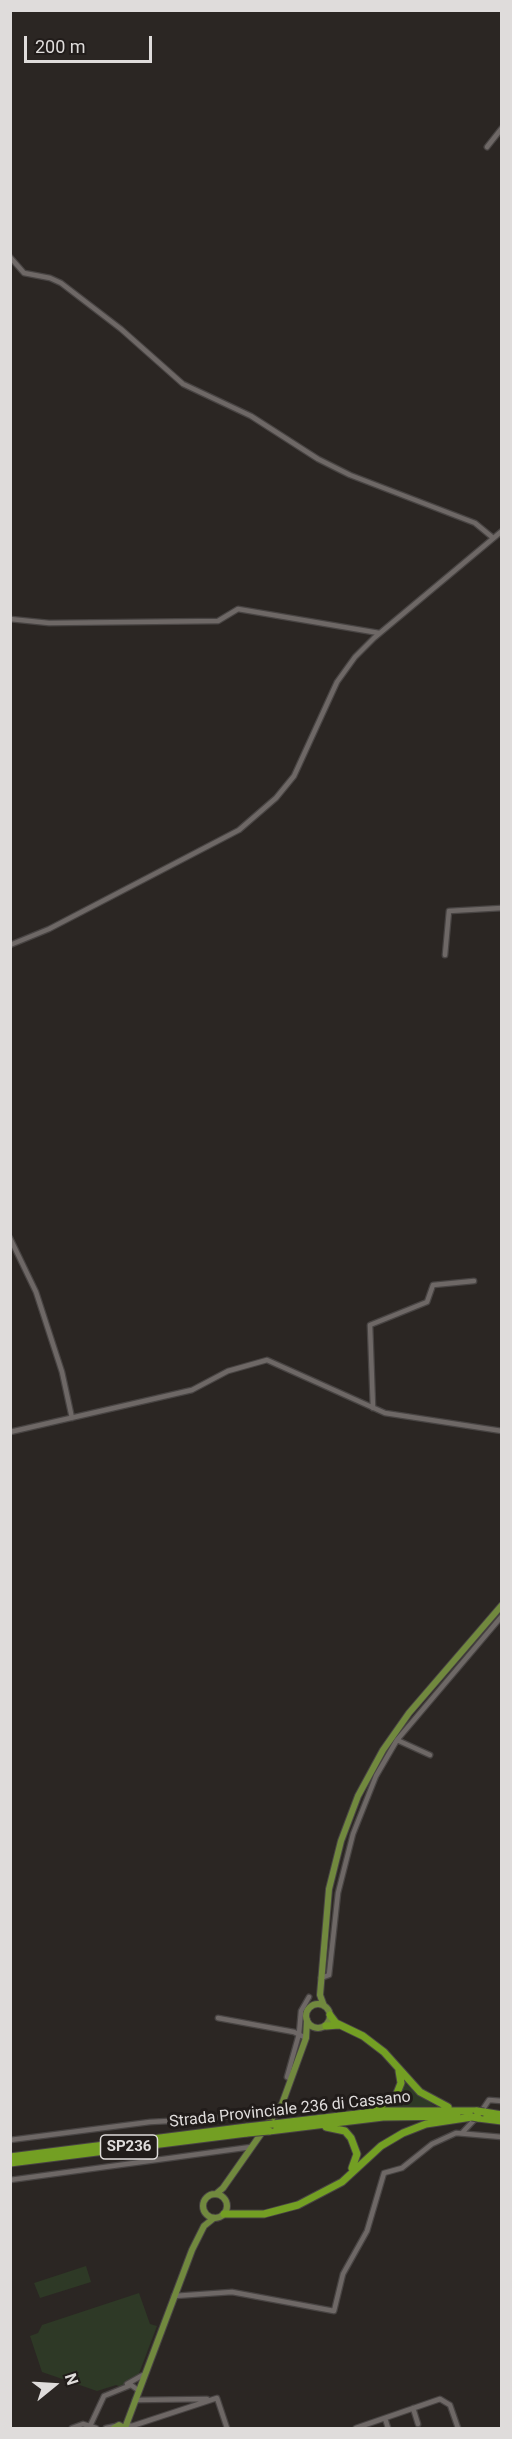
<!DOCTYPE html>
<style>
body{margin:0}
#map{position:relative;width:512px;height:2439px;overflow:hidden;background:#2b2623;font-family:Roboto,sans-serif}
canvas{display:block}
.frame{position:absolute;inset:0;border:12px solid #dfdcdb;pointer-events:none}
.north{position:absolute;left:24px;top:2355px;width:60px;height:60px;-webkit-text-stroke:4px #211c1a;paint-order:stroke;rotate:72deg;font-size:16px;font-weight:700;line-height:24px;text-align:center;color:#dfdcdb}
.north::after{content:'';display:block;margin:auto;width:21px;height:27px;background:#dfdcdb;clip-path:polygon(50% 0,100% 100%,50% 72%,0 100%)}
.scale{position:absolute;left:24px;top:36px;width:128px;height:27px;box-sizing:border-box;border:3px solid #dfdcdb;border-top:0;padding-left:8px;font-size:18px;line-height:21px;white-space:nowrap;color:#dfdcdb;-webkit-text-stroke:4px #211c1a;paint-order:stroke}
</style>
<div id="map">
<canvas width="512" height="2439"></canvas>
<div class="frame"></div>
<div class="north">N</div>
<div class="scale">200 m</div>
</div>
<script>
const ctx = document.querySelector('canvas').getContext('2d');
ctx.lineJoin = 'round';
function fill(path, color) { ctx.fillStyle = color; ctx.fill(path, 'evenodd'); }
const toPath = rows => new Path2D(rows.map(r => 'M' + r).join(''));
function stroke(path, color, width, dash) { ctx.strokeStyle = color; ctx.lineWidth = width; ctx.lineCap = dash ? 'butt' : 'round'; ctx.setLineDash(dash || []); ctx.stroke(path); }
function write(font, color, halo, rows, align = 'center') {
  ctx.font = font + ' Roboto,sans-serif'; ctx.lineWidth = 6; ctx.setLineDash([]); ctx.textBaseline = 'middle'; ctx.strokeStyle = halo; ctx.fillStyle = color; for (const [text, x, y, turn = 0] of rows) {
    ctx.save(); ctx.translate(x, y); ctx.rotate((+turn || 0) * Math.PI / 180); ctx.textAlign = isNaN(turn) ? turn : align; if (halo) ctx.strokeText(text, 0, 0); ctx.fillText(text, 0, 0); ctx.restore();
  }
}
fill(toPath([
 [404,2082,416,2093,435,2106,391,2107],
 [86,2266,91,2282,40,2298,34,2283],
 [139,2293,150,2324,157,2326,138,2376,121,2387,116,2385,97,2391,42,2372,30,2336,38,2333,42,2325]
]), '#2e3926');
const minor = toPath([
 [487,147,502,128],
 [10,257,24,273,50,278,61,283,121,329,183,384,251,416,318,459,350,475,475,523,492,537],
 [10,619,49,623,218,621,238,609,379,633],
 [10,945,49,929,239,830,276,798,294,776,337,682,355,657,374,638,502,531],
 [445,955,449,911,502,908],
 [10,1238,36,1292,62,1372,72,1418],
 [373,1408,370,1325,427,1302,433,1285,474,1281],
 [10,1432,192,1390,228,1371,267,1360,385,1413,502,1431],
 [397,1740,502,1616],
 [321,1978,329,1975,338,1893,353,1834,376,1776,397,1740,430,1755],
 [218,2018,294,2032,306,2038],
 [291,2079,287,2077,299,2034,301,2011,309,1997],
 [481,2112,489,2100,502,2101],
 [462,2133,476,2118],
 [10,2140,150,2122,206,2119,261,2112,275,2116],
 [10,2180,251,2147],
 [174,2296,232,2292,334,2311,343,2274,367,2231,384,2173,402,2168,432,2144,456,2133,502,2137],
 [127,2384,143,2375],
 [135,2400,207,2399],
 [413,2408,418,2424],
 [385,2418,388,2428],
 [127,2425,132,2426,217,2398,227,2428],
 [90,2426,104,2396,131,2385,138,2390],
 [72,2428,83,2424,96,2428],
 [106,2428,116,2426],
 [356,2428,440,2399,450,2405,458,2428]
]);
const major = toPath([
 '306 2016a12 12 0 1 1 24 0a12 12 0 1 1-24 0Z',
 [324,2006,320,1995,329,1889,341,1841,358,1796,383,1750,409,1713,502,1605],
 '203 2206a12 12 0 1 1 24 0a12 12 0 1 1-24 0Z',
 [216,2194,223,2188,282,2104,306,2038,307,2020],
 [114,2428,119,2425,124,2428],
 [125,2428,192,2250,204,2226,214,2218]
]);
const highway = toPath([
 [330,2015,336,2023,363,2036,384,2052,420,2092,448,2107],
 [326,2026,339,2025],
 [377,2107,395,2098,401,2083,399,2071],
 [484,2112,502,2115],
 [478,2118,502,2121],
 [273,2124,382,2111,477,2111],
 [326,2127,345,2131,351,2138,357,2154,352,2168],
 [269,2131,383,2117,457,2116],
 [10,2157,247,2127],
 [10,2163,247,2133],
 [224,2214,264,2214,298,2205,342,2182,381,2146,403,2133,426,2124,472,2117]
]);
stroke(minor, '#484443', 7);
stroke(major, '#484443', 8);
stroke(highway, '#484443', 9);
stroke(minor, '#6e6866', 4.5);
stroke(major, '#71893e', 6);
stroke(highway, '#739f23', 7);
const highwayBridge = toPath([
 [477,2111,484,2112],
 [472,2117,478,2118],
 [247,2127,273,2124],
 [247,2133,269,2131]
]);
stroke(highwayBridge, '#484443', 9, []);
stroke(highwayBridge, '#739f23', 7);
for (const [x, y, w] of [
 [129,2147,57]
]) { const box = new Path2D(); box.roundRect(x - w / 2, y - 12, w, 24, 4.5); ctx.fillStyle = '#211c1a'; ctx.fill(box); stroke(box, '#dfdcdb', 1.5); }
write('bold 15px', '#dfdcdb', null, [
 ["SP236",129,2147]
]);
write('16px', '#dfdcdb', '#211c1a', [
 ["Strada Provinciale 236 di Cassano",290,2110,-6]
]);
</script>
